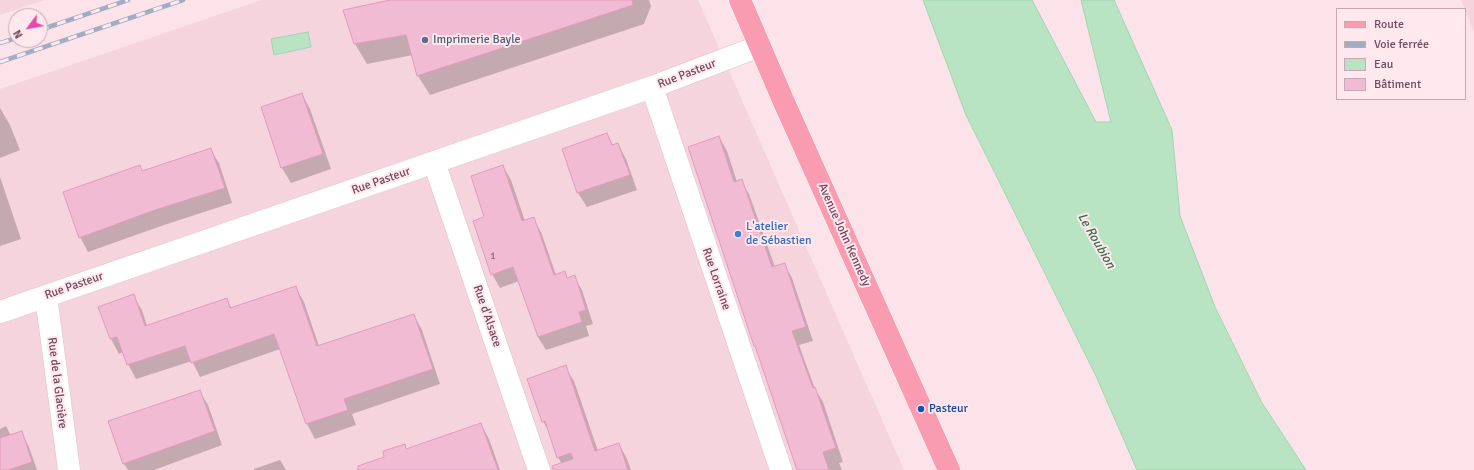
<!DOCTYPE html>
<meta charset="utf-8">
<style>
body{margin:0}
#map{position:relative;width:1474px;height:470px;overflow:hidden;background:#fce2e9;font-family:Signika,sans-serif}
canvas{display:block}
.legend{position:absolute;left:1336px;top:8px;width:130px;height:92px;box-sizing:border-box;background:#ffe8ee;border:1px solid #c7a8b4;margin:0;padding:5px 7px;list-style:none;font-size:12px;color:#73495e}
.legend li{display:flex;align-items:center;gap:8px;height:20px}
.legend b{width:20px;border:1px solid #c7a8b4}
.north{position:absolute;left:8px;top:8px;width:40px;height:40px;box-sizing:border-box;background:#ffe8ee;border:1px solid #c7a8b4;border-radius:50%;rotate:238deg;font-size:11px;font-weight:700;line-height:16px;text-align:center;color:#73495e}
.north::after{content:'';display:block;margin:auto;width:14px;height:18px;background:#e34aab;clip-path:polygon(50% 0,100% 100%,50% 72%,0 100%)}
</style>
<div id="map">
<canvas width="1474" height="470"></canvas>
<ul class="legend">
<li><b style="height:5px;background:#f99cb1"></b>Route</li>
<li><b style="height:5px;background:#a2adc4"></b>Voie ferrée</li>
<li><b style="height:11px;background:#b8e4c4"></b>Eau</li>
<li><b style="height:11px;background:#f0bbd3"></b>Bâtiment</li>
</ul>
<div class="north">N</div>
</div>
<script>
const ctx = document.querySelector('canvas').getContext('2d');
ctx.lineJoin = 'round';
function fill(path, color) { ctx.fillStyle = color; ctx.fill(path, 'evenodd'); }
const toPath = rows => new Path2D(rows.map(r => 'M' + r).join(''));
function stroke(path, color, width, dash) { ctx.strokeStyle = color; ctx.lineWidth = width; ctx.lineCap = dash ? 'butt' : 'round'; ctx.setLineDash(dash || []); ctx.stroke(path); }
function write(font, color, halo, rows, align = 'center') {
  ctx.font = font + ' Signika,sans-serif'; ctx.lineWidth = 4; ctx.setLineDash([]); ctx.textBaseline = 'middle'; ctx.strokeStyle = halo; ctx.fillStyle = color; for (const [text, x, y, turn = 0] of rows) {
    ctx.save(); ctx.translate(x, y); ctx.rotate((+turn || 0) * Math.PI / 180); ctx.textAlign = isNaN(turn) ? turn : align; if (halo) ctx.strokeText(text, 0, 0); ctx.fillText(text, 0, 0); ctx.restore();
  }
}
fill(toPath([
 [0,0,44,0,0,15],
 [262,0,698,0,904,470,0,470,0,89],
 [1461,0,1474,0,1474,32,1465,9]
]), '#f5d4de');
const water = toPath([
 [923,0,1032,0,1096,122,1111,122,1081,0,1114,0,1172,130,1180,216,1215,307,1262,403,1306,470,1137,470,1096,376,966,115,923,0],
 [308,32,311,47,274,55,271,39,308,32]
]);
fill(water, '#b8e4c4');
stroke(water, '#9ed6af', 1);
fill(toPath([
 [397,0,649,0,651,6,644,24,430,95,418,76,413,55,367,64,355,44,344,11],
 [302,94,310,109,331,169,291,183,282,168,263,108],
 [0,108,10,125,20,150,0,158],
 [607,134,613,145,618,144,626,159,637,190,587,207,578,193,563,150],
 [719,137,727,151,737,182,741,181,749,194,775,267,784,264,792,278,813,341,799,345,815,389,823,402,843,462,839,463,842,470,798,470],
 [210,149,219,163,232,203,164,225,88,252,80,237,139,166,143,172],
 [503,166,511,180,525,221,533,218,541,232,556,275,564,272,568,279,574,277,582,290,593,324,586,326,589,336,546,350,538,337,519,281,500,288,492,274,485,218],
 [0,177,21,239,0,246],
 [296,288,304,302,319,346,414,315,422,330,440,384,352,414,356,425,315,439,307,424,280,349,200,377,192,361,136,379,128,364,123,352,119,354,111,339,99,307,133,296,142,310,147,326,226,299,232,309],
 [565,367,574,381,598,451,619,444,627,459,631,470,565,470,558,457,550,434,543,421],
 [200,392,208,405,222,445,154,470,128,470,124,464,109,422],
 [481,424,489,439,500,470,390,470,404,445,407,450],
 [6,426,11,436,21,432,29,447,37,470,0,470,0,429],
 [280,460,286,470,254,470,254,469]
]), '#0003');
const building = toPath([
 [390,0,632,0,633,5,417,76,406,35,354,44,343,10,390,0],
 [302,93,323,154,281,168,261,107,302,93],
 [607,133,612,145,618,143,630,175,577,193,562,149,607,133],
 [719,136,734,182,742,179,772,267,785,263,806,327,792,331,813,388,815,387,836,448,823,452,829,470,797,470,755,346,754,346,688,147,719,136],
 [211,148,225,188,155,210,79,238,63,192,140,165,142,171,211,148],
 [503,165,522,221,534,217,554,275,565,271,567,278,575,275,586,310,579,312,582,322,538,337,513,267,491,275,473,221,484,217,471,176,503,165],
 [296,286,317,346,414,314,433,369,344,399,348,410,306,424,274,334,191,363,185,346,127,365,117,337,110,339,98,307,134,294,145,326,227,298,230,308,296,286],
 [566,365,595,451,619,443,628,470,553,470,552,466,573,459,571,453,557,458,545,421,542,422,527,379,566,365],
 [200,390,215,431,123,464,108,421,200,390],
 [481,423,498,470,358,470,358,466,384,457,383,451,405,444,406,449,481,423],
 [22,431,32,462,8,470,0,470,0,438,22,431]
]);
fill(building, '#f0bbd3');
stroke(building, '#e39bbd', 1);
const minor = toPath([
 [652,87,781,470],
 [434,162,539,470],
 [46,296,69,470],
 [0,312,652,87,760,46]
]);
const major = toPath([
 [740,0,783,100,949,470]
]);
stroke(minor, '#e0becb', 23);
stroke(major, '#fff', 23);
stroke(minor, '#fff', 22);
stroke(major, '#f99cb1', 22);
const rail = toPath([
 [40,30,128,0],
 [0,43,16,38],
 [0,62,183,0]
]);
stroke(rail, '#a2adc4', 4.5);
stroke(rail, '#ffe8ee', 3, [9]);
for (const [x, y, r, color] of [
 [425,40,4,"#5c6f8a"],
 [738,234,4,"#3f7fe0"],
 [921,409,4,"#1a4fb4"]
]) { const dot = new Path2D(); dot.arc(x, y, r, 0, 2 * Math.PI); ctx.fillStyle = color; ctx.fill(dot); stroke(dot, '#ffe8ee', 1.5); }
write('10px', '#92667b', null, [
 ["1",493,256]
]);
write('12px', '#4e5e75', '#ffe8ee', [
 ["Imprimerie Bayle",433,40]
], 'left');
write('12px', '#73495e', '#ffe8ee', [
 ["Rue Pasteur",687,74,-21],
 ["Rue Pasteur",381,181,-19],
 ["Avenue John Kennedy",844,235,66],
 ["Rue Lorraine",716,279,71],
 ["Rue Pasteur",74,286,-19],
 ["Rue d'Alsace",487,316,71],
 ["Rue de la Glacière",57,383,83]
]);
write('12px', '#366cbe', '#ffe8ee', [
 ["L'atelier",746,227],
 ["de Sébastien",746,241]
], 'left');
write('12px', '#164399', '#ffe8ee', [
 ["Pasteur",929,409]
], 'left');
write('italic 13px', '#3b714c', '#ffe8ee', [
 ["Le Roubion",1096,241,60]
]);
</script>
